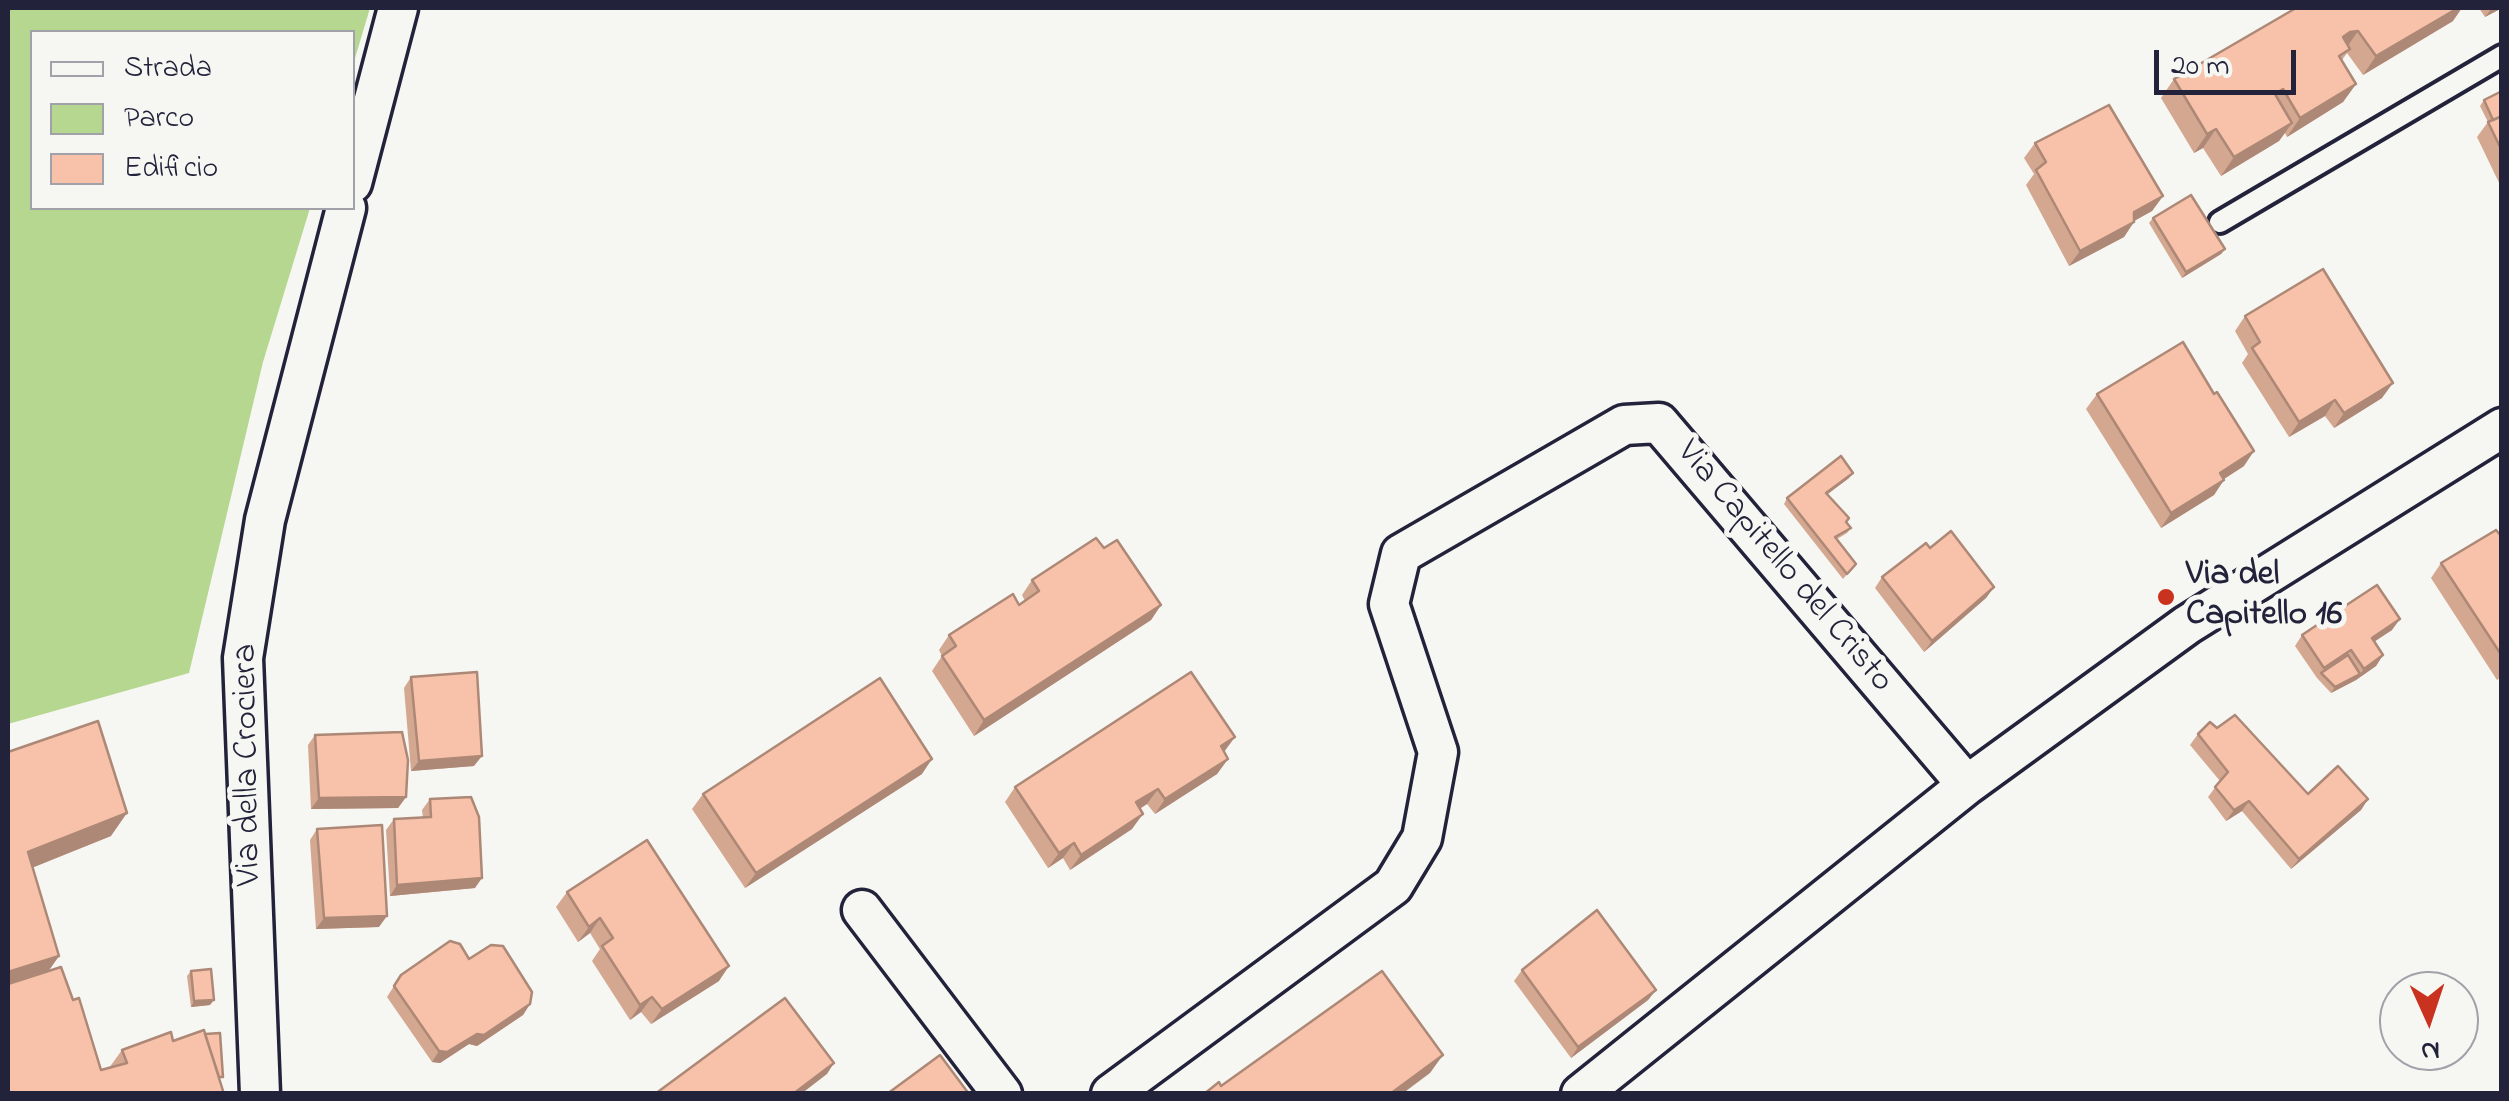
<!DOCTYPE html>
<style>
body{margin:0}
#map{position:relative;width:2509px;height:1101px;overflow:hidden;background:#f6f6f2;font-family:"Indie Flower",sans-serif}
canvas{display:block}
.frame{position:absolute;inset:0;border:10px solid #22223b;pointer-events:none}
.legend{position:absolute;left:30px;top:30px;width:325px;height:180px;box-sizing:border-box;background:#f6f6f2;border:2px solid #a1a1a9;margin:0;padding:12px 18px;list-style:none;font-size:30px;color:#22223b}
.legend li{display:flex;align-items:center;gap:20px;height:50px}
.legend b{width:50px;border:2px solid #a1a1a9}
.north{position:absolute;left:2379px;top:971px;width:100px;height:100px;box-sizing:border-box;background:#f6f6f2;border:2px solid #a1a1a9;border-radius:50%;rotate:177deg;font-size:28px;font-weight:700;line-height:40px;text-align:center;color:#22223b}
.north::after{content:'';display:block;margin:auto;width:35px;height:45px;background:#c8321e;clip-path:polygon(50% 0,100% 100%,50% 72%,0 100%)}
.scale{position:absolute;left:2154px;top:50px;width:142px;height:45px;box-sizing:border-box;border:5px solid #22223b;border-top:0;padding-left:12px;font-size:30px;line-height:35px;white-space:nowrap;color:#22223b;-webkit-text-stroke:8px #f6f6f2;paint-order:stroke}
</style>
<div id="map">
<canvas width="2509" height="1101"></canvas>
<div class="frame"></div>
<ul class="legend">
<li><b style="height:12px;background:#f6f6f2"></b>Strada</li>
<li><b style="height:28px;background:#b6d790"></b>Parco</li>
<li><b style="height:28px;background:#f7c2a9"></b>Edificio</li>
</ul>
<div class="north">N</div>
<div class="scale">20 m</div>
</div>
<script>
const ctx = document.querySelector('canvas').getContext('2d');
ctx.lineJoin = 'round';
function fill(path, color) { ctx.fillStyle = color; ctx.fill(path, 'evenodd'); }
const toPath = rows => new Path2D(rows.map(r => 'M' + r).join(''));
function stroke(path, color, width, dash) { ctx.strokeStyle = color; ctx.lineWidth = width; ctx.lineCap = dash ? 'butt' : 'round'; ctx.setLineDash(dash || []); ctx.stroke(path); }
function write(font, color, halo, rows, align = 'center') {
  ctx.font = font + ' "Indie Flower",sans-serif'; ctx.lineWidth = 10; ctx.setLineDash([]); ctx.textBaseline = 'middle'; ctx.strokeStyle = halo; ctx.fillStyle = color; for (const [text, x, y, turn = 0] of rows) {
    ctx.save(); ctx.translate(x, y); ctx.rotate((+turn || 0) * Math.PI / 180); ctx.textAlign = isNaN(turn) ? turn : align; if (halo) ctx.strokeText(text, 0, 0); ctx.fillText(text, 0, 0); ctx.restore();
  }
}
fill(toPath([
 [8,8,370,8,353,65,352,32,32,32,32,208,310,208,263,362,189,673,8,724]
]), '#b6d790');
const lane = toPath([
 [2220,222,2502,56]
]);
const street = toPath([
 [352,183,398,8],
 [862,910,1002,1094],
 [260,1094,243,658,265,520,346,208],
 [1111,1094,1393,886,1422,838,1438,752,1389,604,1401,554,1624,425,1659,423,1967,785],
 [1581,1094,1967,785,2187,625,2502,428]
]);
stroke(lane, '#22223b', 28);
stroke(street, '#22223b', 45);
stroke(lane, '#f6f6f2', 20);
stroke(street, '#f6f6f2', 38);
fill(toPath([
 [2296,8,2453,21,2363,75,2347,53,2342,60,2356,84,2343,102,2287,137,2285,133,2279,141,2221,176,2203,148,2194,153,2161,98,2174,79],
 [2479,8,2502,8,2485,17],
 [2502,91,2502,189,2477,137,2488,122,2480,106,2484,100],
 [2035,143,2163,196,2152,211,2134,221,2124,237,2069,266,2026,185,2034,174,2024,158],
 [2153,218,2225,249,2221,254,2182,278,2149,223],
 [2245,316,2382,398,2334,428,2325,416,2289,437,2242,363,2248,354,2235,331],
 [2097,394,2244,466,2224,479,2214,495,2161,528,2086,409],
 [1849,478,1828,494,1851,528,1847,533,1837,539,1856,564,1843,579,1784,504,1787,498],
 [2502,537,2502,677,2497,680,2431,578,2441,563],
 [1104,548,1161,605,1151,620,974,736,932,671,942,656,939,650,949,635,1019,605,1025,601,1022,595,1032,580],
 [1930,548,1994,587,1986,598,1924,652,1875,588,1882,577],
 [2345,606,2392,630,2374,642,2383,655,2376,666,2356,680,2331,693,2317,678,2295,646,2302,635,2322,622,2329,610],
 [411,677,474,766,411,771,404,688],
 [2198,734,2308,794,2368,799,2361,810,2291,869,2242,811,2226,821,2208,797,2220,781,2190,745],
 [315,735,406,797,398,808,311,809,308,745],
 [8,752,111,836,32,867,59,956,48,971,101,1070,109,1068,122,1050,173,1041,220,1081,8,1094],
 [1224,752,1228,759,1217,774,1155,814,1147,804,1140,809,1132,829,1070,870,1063,858,1048,868,1005,802,1015,787],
 [922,774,745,888,692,809,703,794],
 [430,799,475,888,390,896,386,830,394,819,423,818,422,810],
 [317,829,379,927,316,929,310,840],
 [567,892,719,981,651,1024,641,1012,630,1020,592,961,600,949,590,933,578,942,556,907],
 [469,959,530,1004,523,1015,477,1046,469,1044,440,1063,432,1062,387,997,401,975],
 [1522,970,1656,990,1648,1000,1571,1058,1514,981],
 [191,971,210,1005,191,1007,187,976]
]), '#d4a791');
fill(toPath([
 [2458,8,2462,8,2453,21,2363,75,2376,56],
 [2492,8,2502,8,2485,17],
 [2358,31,2345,50,2343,37,2350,32],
 [2356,84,2343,102,2287,137,2300,118],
 [2292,123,2279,141,2221,176,2234,157],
 [2216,129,2203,148,2194,153,2207,134],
 [2163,196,2152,211,2123,227,2134,212],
 [2134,222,2124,237,2069,266,2080,251],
 [2225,249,2221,254,2182,278,2186,272],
 [2393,383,2382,398,2334,428,2344,413],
 [2335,400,2325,416,2289,437,2299,422],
 [2254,451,2244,466,2210,488,2220,473],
 [1853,473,1849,478,1822,498,1826,493],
 [2224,480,2214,495,2161,528,2171,513],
 [1994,587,1986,598,1924,652,1932,641],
 [1161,605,1151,620,974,736,984,720],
 [2400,619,2392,630,2364,648,2372,638],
 [2383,655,2376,666,2356,680,2331,693,2335,687,2360,674,2364,669],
 [1235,737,1224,752,1221,746],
 [482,756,474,766,411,771,419,761],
 [932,759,922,774,745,888,756,873],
 [1228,759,1217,774,1155,814,1165,799],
 [1158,789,1147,804,1125,817,1136,802],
 [406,797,398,808,311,809,319,798],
 [2368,799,2361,810,2291,869,2299,859],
 [2249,801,2242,811,2226,821,2234,810],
 [127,813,111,836,12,876,28,852],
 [1143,814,1132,829,1070,870,1081,855],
 [1074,843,1063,858,1048,868,1059,853],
 [482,878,475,888,390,896,397,885],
 [387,916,379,927,316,929,324,918],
 [600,918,590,933,578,942,589,927],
 [59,956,43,979,8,990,8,972],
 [729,966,719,981,651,1024,662,1009],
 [1656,990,1648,1000,1571,1058,1578,1047],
 [652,997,641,1012,630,1020,640,1005],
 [214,1000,210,1005,191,1007,194,1001],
 [530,1004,523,1015,477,1046,469,1044,440,1063,432,1062,439,1051,477,1034],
 [1443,1055,1430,1073,1402,1094,1390,1094],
 [834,1063,827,1074,801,1094,793,1094]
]), '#ad8876');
const building = toPath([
 [2296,8,2458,8,2376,56,2358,31,2350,32,2343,37,2350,49,2339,56,2356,84,2300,118,2283,89,2275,94,2292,123,2234,157,2216,129,2207,134,2174,79,2296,8],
 [2502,91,2502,116,2493,120,2484,100,2502,91],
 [2109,105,2163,196,2134,212,2134,222,2080,251,2036,170,2046,162,2035,143,2109,105],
 [2502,116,2502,151,2488,122,2502,116],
 [2191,195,2225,249,2186,272,2153,218,2191,195],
 [2323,269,2393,383,2344,413,2335,400,2299,422,2252,348,2260,342,2245,316,2323,269],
 [2183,342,2214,394,2217,392,2254,451,2220,473,2224,480,2171,513,2097,394,2183,342],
 [1841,456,1853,473,1826,493,1849,518,1846,522,1851,528,1835,537,1856,564,1847,574,1787,498,1841,456],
 [2496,530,2502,537,2502,656,2441,563,2496,530],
 [1951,531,1994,587,1932,641,1882,577,1926,543,1930,548,1951,531],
 [1096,538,1104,548,1117,540,1161,605,984,720,942,656,956,646,949,635,1013,594,1019,605,1039,591,1032,580,1096,538],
 [2377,585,2400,619,2372,638,2383,655,2364,669,2351,650,2324,668,2302,635,2332,615,2329,610,2342,601,2345,606,2377,585],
 [2348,655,2360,674,2335,687,2321,673,2348,655],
 [477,672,482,756,419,761,411,677,477,672],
 [1191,672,1235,737,1221,746,1228,759,1165,799,1158,789,1136,802,1143,814,1081,855,1074,843,1059,853,1015,787,1191,672],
 [880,678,932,759,756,873,703,794,880,678],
 [2235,715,2308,794,2338,766,2368,799,2299,859,2249,801,2234,810,2215,787,2228,772,2198,734,2210,722,2217,728,2235,715],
 [98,721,127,813,28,852,59,956,8,972,8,752,98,721],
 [402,732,408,760,406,797,319,798,315,735,402,732],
 [471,797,479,817,482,878,397,885,394,819,431,817,430,799,471,797],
 [382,825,387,916,324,918,317,829,382,825],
 [647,840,729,966,662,1009,652,997,640,1005,602,946,613,938,600,918,589,927,567,892,647,840],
 [1597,910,1656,990,1578,1047,1522,970,1597,910],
 [450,941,460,944,469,959,491,945,503,946,532,992,530,1004,484,1035,477,1034,447,1052,439,1051,394,986,401,975,450,941],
 [61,967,73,1000,79,998,101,1070,127,1063,122,1050,171,1032,173,1041,204,1030,224,1094,8,1094,8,984,61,967],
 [211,969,214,1000,194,1001,191,971,211,969],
 [1382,971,1443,1055,1390,1094,1204,1094,1219,1082,1221,1086,1382,971],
 [785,998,834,1063,793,1094,655,1094,785,998],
 [220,1033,223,1077,219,1077,205,1034,220,1033],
 [940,1055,969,1094,887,1094,940,1055]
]);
fill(building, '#f7c2a9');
stroke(building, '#ad8876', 2.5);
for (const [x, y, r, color] of [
 [2166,597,10,"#c8321e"]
]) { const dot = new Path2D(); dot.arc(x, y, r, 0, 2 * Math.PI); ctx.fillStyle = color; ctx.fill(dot); stroke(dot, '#f6f6f2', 4); }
write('35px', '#22223b', '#f6f6f2', [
 ["Via Capitello del Cristo",1783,568,50],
 ["Via della Crociera",250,765,-91]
]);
write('bold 35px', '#22223b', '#f6f6f2', [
 ["Via del",2186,577],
 ["Capitello 16",2186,617]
], 'left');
</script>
